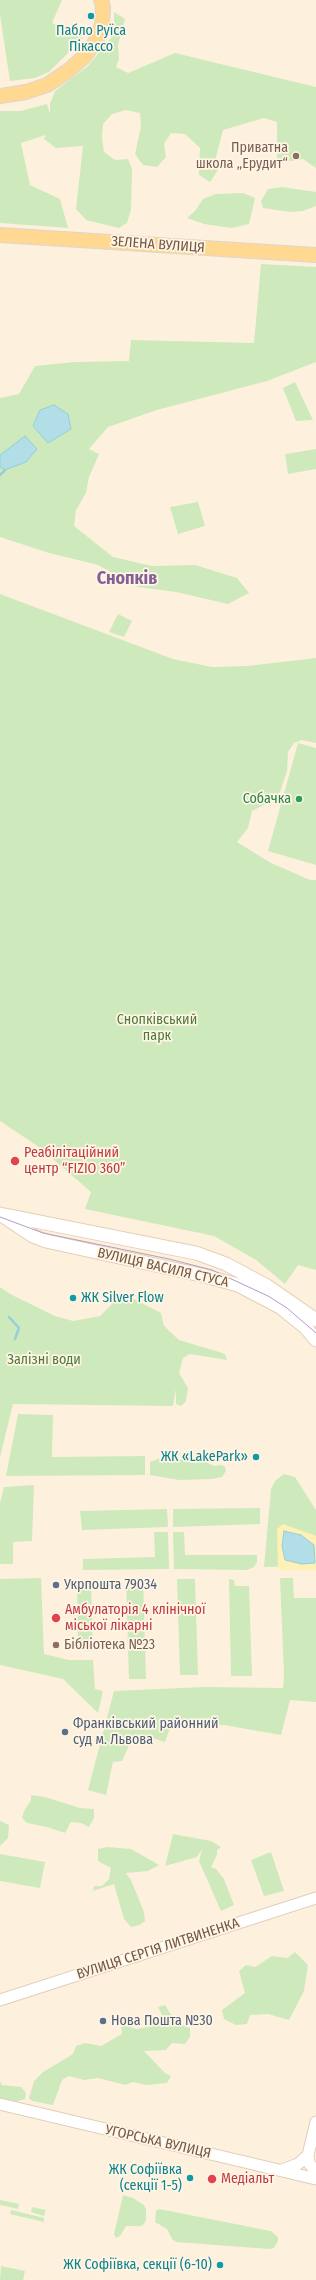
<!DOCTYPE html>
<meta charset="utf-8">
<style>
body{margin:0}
canvas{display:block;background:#fdf1dd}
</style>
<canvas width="316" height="2280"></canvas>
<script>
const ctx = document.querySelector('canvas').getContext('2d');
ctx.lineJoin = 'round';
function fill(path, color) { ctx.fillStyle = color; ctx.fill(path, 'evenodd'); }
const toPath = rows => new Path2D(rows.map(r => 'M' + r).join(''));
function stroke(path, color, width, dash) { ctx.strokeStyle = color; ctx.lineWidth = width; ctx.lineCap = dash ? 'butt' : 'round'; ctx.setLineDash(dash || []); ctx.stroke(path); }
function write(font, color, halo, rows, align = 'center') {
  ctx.font = font + ' "Fira Sans Condensed",sans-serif'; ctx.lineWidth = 3.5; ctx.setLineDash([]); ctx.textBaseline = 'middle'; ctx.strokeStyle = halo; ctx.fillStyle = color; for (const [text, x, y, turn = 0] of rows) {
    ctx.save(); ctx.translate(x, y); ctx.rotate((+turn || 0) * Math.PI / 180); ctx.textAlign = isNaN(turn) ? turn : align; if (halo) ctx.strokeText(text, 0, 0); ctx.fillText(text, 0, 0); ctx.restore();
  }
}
fill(toPath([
 [0,0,62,0,52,23,83,38,49,72,35,78,10,81,0,15],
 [114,12,125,19,118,45,119,59,116,67,128,73,175,53,316,87,316,168,303,159,277,163,277,122,264,118,223,130,216,157,218,170,210,182,199,175,200,148,185,134,171,133,164,144,166,157,157,167,143,165,135,154,141,126,140,113,126,110,112,114,103,124,102,138,104,152,115,160,128,159,132,169,131,210,127,223,119,228,86,220,76,209,83,146,56,148,44,139,46,135,21,143,30,185,60,199,68,228,0,223,0,111,21,111,47,104,50,114,50,104,55,91,88,66,114,34],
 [282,187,316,192,316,206,303,211,290,212,263,208,261,201,268,189],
 [243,193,255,198,249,224,231,228,204,224,187,218,195,211,203,199,216,194],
 [261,264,316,267,316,362,267,381,157,410,108,427,89,449,99,454,89,477,86,493,76,510,74,526,113,557,152,566,195,565,237,578,249,593,228,604,176,592,138,587,98,565,49,553,0,537,0,398,19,394,35,366,75,362,129,361,131,340,254,343],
 [295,382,313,420,296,421,283,388],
 [316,449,316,469,288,474,285,454],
 [198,502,205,526,178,534,170,507],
 [0,594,173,659,212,667,247,666,316,658,316,743,302,740,294,743,288,752,287,771,280,792,268,803,252,811,248,828,237,842,271,863,310,880,316,880,316,1270,298,1265,285,1284,256,1260,214,1236,85,1209,91,1192,39,1147,0,1121],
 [118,614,132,621,124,637,109,632],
 [298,743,316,748,316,865,268,851],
 [0,1287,10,1294,55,1316,73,1321,100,1316,117,1299,130,1297,161,1313,164,1326,179,1340,219,1352,225,1354,227,1360,190,1354,183,1358,179,1373,188,1388,186,1401,181,1406,176,1404,176,1389,173,1406,13,1404,0,1457],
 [18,1414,53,1415,52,1457,145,1456,145,1475,6,1476],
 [160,1458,203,1461,214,1466,222,1465,225,1467,226,1471,222,1477,212,1479,179,1480,150,1475,150,1462],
 [284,1474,295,1477,316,1510,316,1566,264,1567,271,1489,275,1481],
 [34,1485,32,1541,13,1542,13,1564,0,1564,0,1503,4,1487],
 [260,1508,260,1524,173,1527,173,1509],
 [167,1509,168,1527,82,1530,80,1511],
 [154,1532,168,1532,169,1569,83,1570,83,1559,155,1557],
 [173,1532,184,1532,185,1555,257,1555,257,1562,254,1567,247,1570,174,1569],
 [41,1578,44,1654,69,1660,93,1660,95,1689,103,1691,98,1713,63,1679,0,1665,0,1579],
 [280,1578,293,1578,294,1598,316,1598,316,1702,290,1700,281,1735,224,1725,199,1725,195,1721,170,1728,165,1742,152,1738,133,1737,122,1761,113,1762,106,1795,88,1790,114,1691,204,1687,283,1688,284,1675],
 [143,1579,146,1679,129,1679,126,1581],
 [177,1579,195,1579,198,1675,180,1675],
 [229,1579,234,1580,235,1586,249,1586,252,1676,231,1676],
 [77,1581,91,1581,93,1651,78,1650],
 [31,1795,45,1797,80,1808,94,1809,94,1818,89,1827,81,1823,71,1822,65,1833,47,1827,27,1823,22,1818,24,1811,31,1800],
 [0,1821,9,1825,8,1838,0,1846],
 [173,1834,211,1841,221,1847,217,1850,217,1855,211,1867,216,1869,224,1879,234,1905,221,1911,199,1861,202,1849,197,1857,165,1866],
 [107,1847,131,1849,159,1865,148,1871,126,1873,131,1880,144,1912,145,1921,140,1925,131,1927,124,1919,114,1884,93,1891,94,1886,102,1886,109,1879,111,1868,98,1861,98,1849],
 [271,1852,284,1891,264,1896,251,1860],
 [0,1854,45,1862,40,1888,0,1881],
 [295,1952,308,1965,304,1991,289,2020,268,2014,250,2015,247,2024,236,2025,224,2019,222,2010,245,1993,239,1971,246,1965,255,1967,272,1956,287,1958],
 [165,2005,176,2023,190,2028,190,2037,185,2044,172,2043,166,2050,144,2051,165,2073,171,2076,167,2083,146,2085,133,2082,125,2085,98,2078,84,2080,69,2076,62,2080,53,2105,32,2101,29,2098,34,2081,43,2072,73,2054,76,2046,85,2043,101,2046,122,2034,121,2023,136,2029,160,2025,162,2015,158,2007],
 [0,2081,2,2085,21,2087,26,2093,25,2099,15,2102,0,2099],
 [123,2195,133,2198,144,2205,146,2209,146,2220,144,2224,141,2226,126,2226,120,2236,116,2238,114,2234],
 [0,2200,19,2204,18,2209,0,2205],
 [32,2207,46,2210,44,2216,31,2212],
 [159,2209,271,2231,278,2237,278,2241,274,2248,269,2249,176,2242,172,2239,167,2229,155,2222,156,2211],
 [11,2210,44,2218,44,2222,10,2214],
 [1,2266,25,2271,23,2280,0,2280]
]), '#ceeabc');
fill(toPath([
 [283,1524,316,1536,316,1570,278,1570,277,1529]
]), '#fff0b5');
const water = toPath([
 [54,405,68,414,71,429,48,443,33,426,40,410,54,405],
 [25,436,37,449,26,462,5,470,0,467,0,455,25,436],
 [284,1531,301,1535,314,1545,315,1563,302,1564,285,1560,282,1546,284,1531]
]);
fill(water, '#b1dee7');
stroke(water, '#97ced9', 1);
stroke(toPath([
 [0,475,5,470],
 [9,1317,19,1328,15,1339]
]), '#97ced9', 2.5);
const tertiary = toPath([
 [0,2000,316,1898],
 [0,2104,316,2179],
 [316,2122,308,2155,309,2163,316,2172],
 [282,2170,298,2164,308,2155]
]);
const secondary = toPath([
 [0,1214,33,1236,46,1241,201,1275,238,1285,280,1307,306,1328,316,1340],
 [5,1215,196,1253,226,1264,267,1286,316,1320]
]);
const primary = toPath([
 [0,96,26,92,47,85,68,71,85,56,97,39,102,24,103,7,101,0],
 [0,235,316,255]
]);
stroke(tertiary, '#e1cdb9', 13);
stroke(secondary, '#e6ceb7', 15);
stroke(primary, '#ddd6d2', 16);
stroke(tertiary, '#fff', 11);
stroke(secondary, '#fff', 13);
stroke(primary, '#ffd892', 14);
stroke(toPath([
 [0,1217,43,1233,169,1259,212,1270,268,1296,287,1308,316,1333]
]), '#b39dc5', 1);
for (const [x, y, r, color] of [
 [91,16,4,"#0f9aa8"],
 [296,156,4,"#8d6e63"],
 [299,799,4,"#2e9e5b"],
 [15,1161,5,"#e0444e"],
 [73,1298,4,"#0f9aa8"],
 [256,1457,4,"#0f9aa8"],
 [56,1585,4,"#5c6f8a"],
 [56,1618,5,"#e0444e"],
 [56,1645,4,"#8d6e63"],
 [65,1732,4,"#5c6f8a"],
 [103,2021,4,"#5c6f8a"],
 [190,2178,4,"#0f9aa8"],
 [212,2179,5,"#e0444e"],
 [220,2265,4,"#0f9aa8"]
]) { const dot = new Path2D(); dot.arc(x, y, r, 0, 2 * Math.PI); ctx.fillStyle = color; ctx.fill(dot); stroke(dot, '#fff5e4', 1.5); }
write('14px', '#0d838f', '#fff5e4', [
 ["Пабло Руїса",91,31,"center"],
 ["Пікассо",91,47,"center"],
 ["ЖК Silver Flow",81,1298,"left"],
 ["ЖК «LakePark»",248,1457],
 ["ЖК Софіївка",182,2170],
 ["(секції 1-5)",182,2186],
 ["ЖК Софіївка, секції (6-10)",212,2265]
], 'right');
write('14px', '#785e54', '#fff5e4', [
 ["Приватна",288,148],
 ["школа „Ерудит“",288,164],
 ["Бібліотека №23",64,1645,"left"]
], 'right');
write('14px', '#735645', '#fff5e4', [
 ["ЗЕЛЕНА ВУЛИЦЯ",158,245,4],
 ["ВУЛИЦЯ ВАСИЛЯ СТУСА",163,1268,13],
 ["ВУЛИЦЯ СЕРГІЯ ЛИТВИНЕНКА",158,1949,-18],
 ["УГОРСЬКА ВУЛИЦЯ",158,2142,13]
]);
write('14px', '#27864d', '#fff5e4', [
 ["Собачка",291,799]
], 'right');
write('14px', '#4d7a3c', '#fff5e4', [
 ["Снопківський",157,1020],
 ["парк",157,1036],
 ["Залізні води",44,1360]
]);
write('14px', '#be3a42', '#fff5e4', [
 ["Реабілітаційний",24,1153],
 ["центр “FIZIO 360”",24,1169],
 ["Амбулаторія 4 клінічної",65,1610],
 ["міської лікарні",65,1626],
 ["Медіальт",221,2179]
], 'left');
write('14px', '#4e5e75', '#fff5e4', [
 ["Укрпошта 79034",64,1585],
 ["Франківський районний",73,1724],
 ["суд м. Львова",73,1740],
 ["Нова Пошта №30",111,2021]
], 'left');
write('bold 18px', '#856097', '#fff5e4', [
 ["Снопків",127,579]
]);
</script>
